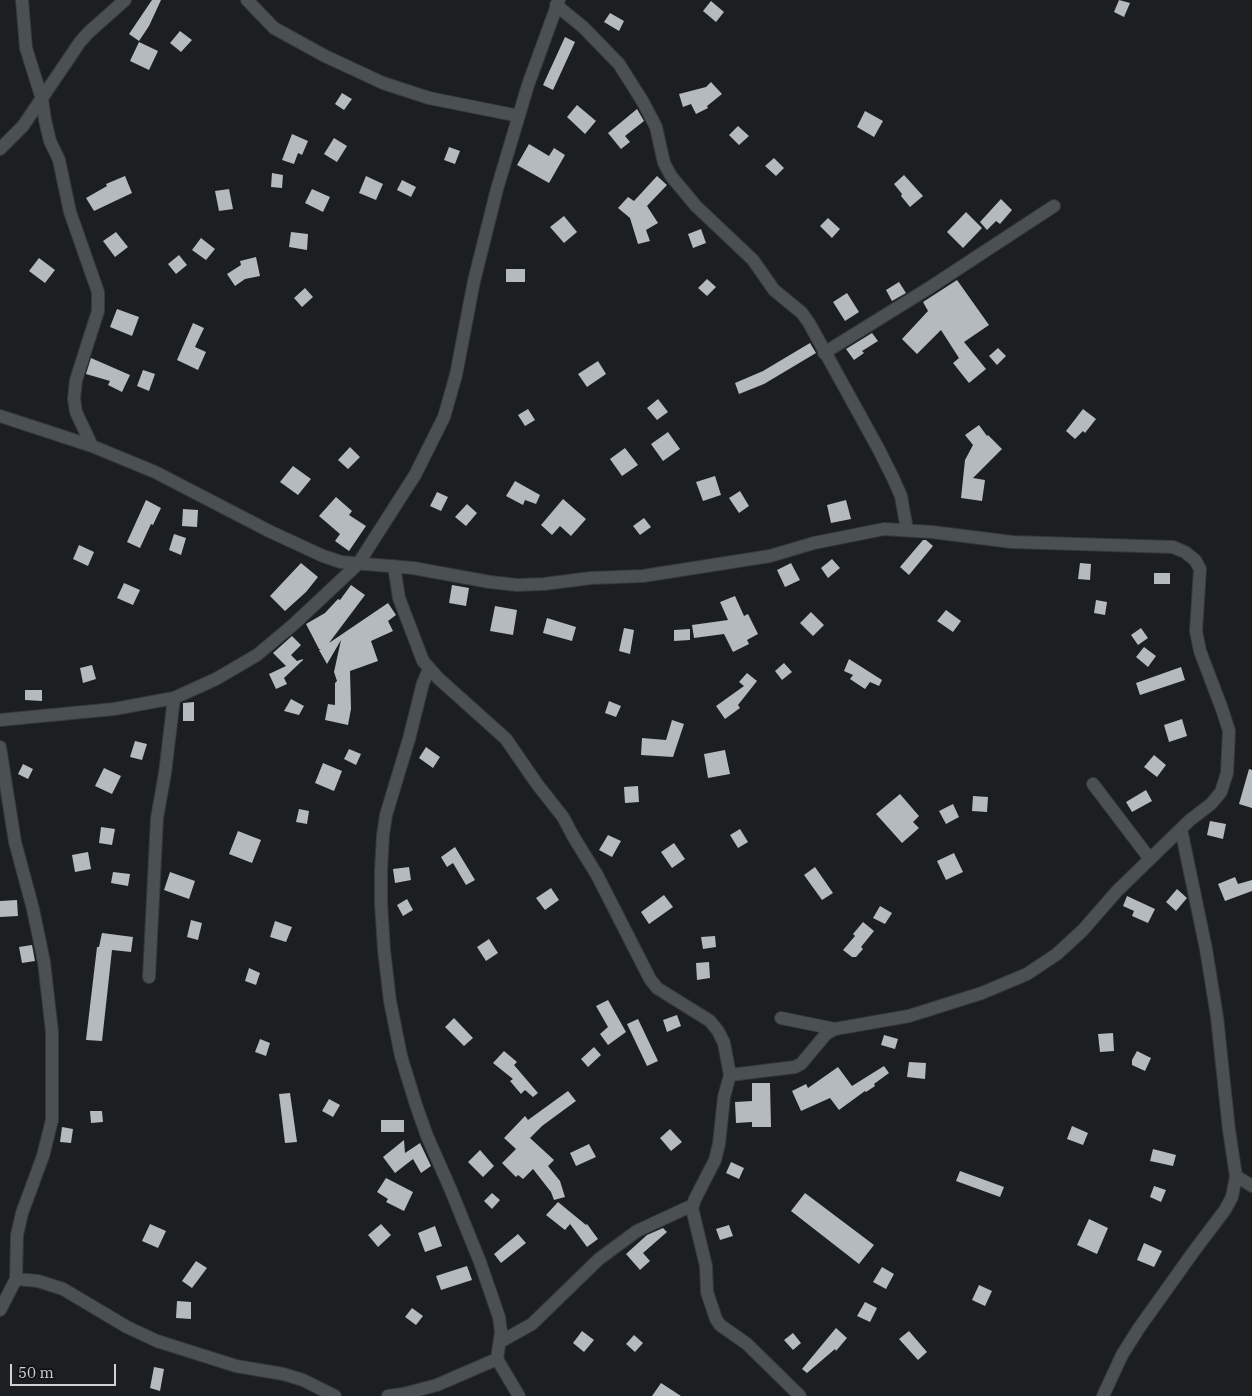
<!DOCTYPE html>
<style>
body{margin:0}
#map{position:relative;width:1252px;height:1396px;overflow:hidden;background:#1b1f22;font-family:"IBM Plex Serif",serif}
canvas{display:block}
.scale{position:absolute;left:10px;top:1364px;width:106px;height:22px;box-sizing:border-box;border:2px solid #cfd2d4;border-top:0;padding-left:6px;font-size:15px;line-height:18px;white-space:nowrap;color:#cfd2d4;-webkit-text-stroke:4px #121619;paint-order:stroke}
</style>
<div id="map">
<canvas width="1252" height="1396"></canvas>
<div class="scale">50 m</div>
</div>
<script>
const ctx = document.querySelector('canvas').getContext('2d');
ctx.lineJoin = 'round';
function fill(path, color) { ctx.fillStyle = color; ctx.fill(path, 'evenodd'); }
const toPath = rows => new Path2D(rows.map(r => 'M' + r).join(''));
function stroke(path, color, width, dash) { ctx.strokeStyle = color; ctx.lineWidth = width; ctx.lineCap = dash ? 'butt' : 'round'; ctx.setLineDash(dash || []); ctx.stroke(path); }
fill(toPath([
 [152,0,161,0,149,26,139,41,129,34],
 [1119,0,1130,3,1124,17,1114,12],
 [711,1,724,12,716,22,703,11],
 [610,13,624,21,619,31,604,22],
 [180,31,192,40,181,52,170,43],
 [565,37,575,42,553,90,543,85],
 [139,42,158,51,149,70,130,61],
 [711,82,722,94,707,106,708,108,696,114,691,104,683,107,679,94,706,87],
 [342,93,352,99,344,110,335,104],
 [577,105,596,121,585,134,567,117],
 [637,109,644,121,625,136,630,142,621,149,608,133],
 [865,111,883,121,874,137,857,127],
 [738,126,749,136,739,145,729,135],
 [292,134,308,141,302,155,298,153,294,164,282,160],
 [334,138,347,146,337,162,324,154],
 [529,144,549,156,554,148,565,155,549,183,517,165],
 [449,147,460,151,455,164,444,160],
 [774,158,784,168,776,176,765,166],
 [272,173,283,175,282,188,271,187],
 [904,175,923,196,910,207,901,196,902,194,894,184],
 [125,176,132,193,94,211,86,198,107,186,106,184],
 [366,176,383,184,376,200,359,193],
 [657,176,667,185,647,206,658,223,646,230,650,241,638,244,630,218,618,208,628,197,634,201],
 [402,180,416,187,411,197,397,190],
 [229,189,233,209,219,211,215,191],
 [312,189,330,197,323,212,305,203],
 [1001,199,1012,210,1000,224,996,221,987,230,980,222],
 [966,212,982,228,963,248,947,232],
 [564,216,577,232,564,243,550,227],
 [828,218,840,229,832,238,820,226],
 [701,229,706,243,693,248,688,234],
 [116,232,128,247,115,257,103,241],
 [291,232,308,234,307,250,289,247],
 [201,238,215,249,206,260,192,250],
 [179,255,187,265,176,274,168,264],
 [256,257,260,276,245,279,235,286,227,274,241,265,240,261],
 [39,258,55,270,45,283,29,271],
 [506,269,525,269,525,282,506,282],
 [707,279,716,287,707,296,698,288],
 [957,280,989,325,964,342,986,369,969,383,953,363,959,358,941,330,917,354,902,339,928,311,923,302],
 [899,282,906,293,892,301,886,290],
 [305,288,313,297,302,307,294,298],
 [847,293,859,312,845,321,833,302],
 [117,309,139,317,132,336,110,327],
 [193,323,204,328,195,347,206,352,198,370,177,360],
 [872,333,878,341,862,351,864,353,854,360,846,349],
 [810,343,816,353,764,384,739,394,735,383,763,371],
 [998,348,1006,356,997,365,989,356],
 [91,358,130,375,122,392,108,385,110,381,86,374],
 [598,361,606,374,587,387,578,374],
 [143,370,155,374,149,391,137,386],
 [658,399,668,412,657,420,647,408],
 [528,409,535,420,525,426,518,415],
 [1083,409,1096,419,1085,433,1083,431,1075,439,1066,431],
 [979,425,987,436,988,435,1002,449,973,478,985,480,982,501,961,498,965,460,973,445,965,435],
 [668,432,680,449,663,461,651,444],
 [350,447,360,457,348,469,338,460],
 [625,448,638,465,622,476,610,459],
 [293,466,311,479,298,495,280,482],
 [715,476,721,495,703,501,696,482],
 [515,481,540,495,536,504,525,500,523,505,506,496],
 [740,491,749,506,739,513,729,498],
 [437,492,448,497,441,511,430,506],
 [336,497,352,511,349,515,366,526,349,551,335,541,340,534,319,516],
 [563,499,586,519,571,536,560,526,552,535,541,525],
 [146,500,161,508,153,525,151,524,140,548,127,542],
 [846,500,851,519,831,523,827,505],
 [467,504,477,513,466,526,455,517],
 [183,509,198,510,197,527,182,526],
 [644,518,651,527,640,535,633,526],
 [174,534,186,538,181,555,169,550],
 [923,540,926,540,933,546,909,575,900,567],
 [79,545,94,552,88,566,73,559],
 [832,559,840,568,828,578,821,568],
 [301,563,318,577,306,592,285,611,270,596],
 [791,563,800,580,785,587,777,570],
 [1080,563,1091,564,1090,580,1078,579],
 [1154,573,1170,573,1170,584,1154,584],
 [124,583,140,590,133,605,117,598],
 [351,585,365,595,329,643,388,603,396,615,388,621,393,631,371,641,378,661,350,671,351,709,348,725,325,720,328,704,335,705,335,683,337,681,334,672,341,640,327,664,319,650,321,649,319,649,306,624,325,613,338,599,340,600],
 [452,585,469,588,466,606,449,603],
 [735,596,744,616,748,614,758,634,747,640,749,644,733,652,724,634,694,638,692,625,728,620,720,602],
 [1096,600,1107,602,1105,615,1094,613],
 [495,606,517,610,513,635,490,631],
 [946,610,961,621,953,632,937,621],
 [811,612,824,625,813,636,800,623],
 [547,618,576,627,572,641,543,633],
 [624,628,634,630,630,654,619,651],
 [1141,628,1148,638,1138,645,1131,635],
 [690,629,690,640,674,641,674,630],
 [292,636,301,645,291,655,297,661,303,659,303,660,284,678,287,684,276,689,269,674,286,666,273,653],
 [1144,647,1156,656,1148,667,1136,657],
 [849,659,882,680,879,686,870,682,865,689,850,679,853,675,844,671],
 [784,663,792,672,782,680,775,671],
 [92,665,96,679,83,683,80,668],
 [1181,667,1185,680,1140,695,1136,683],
 [747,673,757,681,738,705,740,708,725,719,716,706,744,686,739,682],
 [25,690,42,690,42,701,25,700],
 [291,699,304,706,299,715,284,711],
 [609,701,621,706,616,717,605,713],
 [194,702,194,721,183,721,183,703],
 [1182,719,1187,736,1169,742,1164,725],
 [672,720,684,724,673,757,641,755,642,738,666,740],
 [135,741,147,744,142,760,130,757],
 [426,747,440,757,433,768,419,758],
 [349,749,361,754,356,765,344,759],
 [725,750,730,774,708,778,704,754],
 [1154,755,1166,765,1157,777,1144,767],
 [323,763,342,771,334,791,315,783],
 [23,764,33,769,28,779,18,774],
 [104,768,121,776,112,794,95,786],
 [1249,769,1252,770,1252,808,1239,804],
 [638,786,639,802,625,803,624,787],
 [1146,790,1152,801,1132,812,1126,802],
 [900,794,919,816,913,822,919,828,902,843,876,814],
 [973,796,988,797,987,812,972,811],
 [953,804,959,817,946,824,939,811],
 [299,809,309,811,307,824,296,822],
 [1210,821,1226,824,1223,839,1207,835],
 [101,827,115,829,112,845,99,843],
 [740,829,748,842,738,848,730,835],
 [238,831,261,840,252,863,229,854],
 [608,835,621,841,612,857,599,850],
 [674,843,685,859,672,868,661,852],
 [455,847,475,880,466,885,453,863,447,867,441,857],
 [88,852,91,869,75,872,72,855],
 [954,853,963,872,946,880,937,861],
 [409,867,411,880,395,883,393,869],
 [815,867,833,893,822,900,804,875],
 [113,872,130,874,128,886,111,883],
 [170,872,195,881,189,899,164,890],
 [1235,877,1238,884,1252,880,1252,891,1225,901,1218,884],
 [551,888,559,900,545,910,536,898],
 [1177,889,1187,898,1176,911,1166,902],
 [664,895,673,907,649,924,641,912],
 [1127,896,1155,909,1148,923,1132,916,1134,911,1123,906],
 [407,899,413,910,403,916,397,905],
 [17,900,18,916,0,917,0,901],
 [880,906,892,913,885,924,873,918],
 [191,920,202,923,198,940,187,937],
 [275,921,292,927,286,942,270,937],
 [863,922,874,931,861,947,863,949,856,957,852,957,843,950,855,936,853,934],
 [102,933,133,937,131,952,112,950,102,1041,86,1040,97,947,99,947],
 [715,936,716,947,703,949,701,937],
 [489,939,498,953,486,961,477,947],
 [32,945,35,961,22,963,19,947],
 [709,962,710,978,697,980,696,963],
 [249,968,260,973,256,985,245,981],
 [608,1000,626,1032,608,1045,600,1034,608,1027,596,1006],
 [677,1015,681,1026,667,1032,663,1020],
 [454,1018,473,1038,464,1046,445,1027],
 [638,1019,658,1061,647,1066,627,1024],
 [1113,1033,1114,1051,1100,1052,1098,1034],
 [884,1035,898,1039,895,1049,881,1045],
 [260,1039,270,1043,266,1056,255,1052],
 [594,1047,601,1055,588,1067,581,1059],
 [504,1051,517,1062,514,1065,538,1093,533,1097,525,1090,521,1094,510,1081,513,1079,493,1063],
 [1137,1051,1151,1058,1145,1071,1132,1065,1132,1060],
 [909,1062,926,1063,925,1079,907,1077],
 [884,1066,889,1073,874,1084,875,1086,866,1092,865,1091,839,1110,830,1098,801,1111,792,1091,806,1084,808,1088,838,1067,852,1086],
 [752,1083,770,1083,771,1127,752,1127,752,1122,736,1123,735,1102,752,1101],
 [568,1091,576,1101,542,1126,530,1138,554,1160,548,1166,560,1181,565,1197,554,1200,551,1192,533,1169,523,1179,518,1175,516,1177,502,1163,516,1149,504,1138,525,1116,528,1120],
 [290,1093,297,1142,285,1143,279,1094],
 [329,1099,340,1105,333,1117,322,1111],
 [90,1111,102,1111,103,1122,91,1123],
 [381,1120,404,1120,404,1132,381,1132],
 [1072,1126,1088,1133,1083,1145,1067,1139],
 [62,1127,73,1129,71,1143,60,1142],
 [670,1129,682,1142,671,1151,660,1138],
 [404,1140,405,1153,420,1143,431,1166,421,1173,413,1159,395,1173,383,1157],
 [589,1144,596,1157,576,1166,570,1153],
 [1153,1149,1176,1155,1173,1166,1150,1161],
 [480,1150,494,1166,483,1177,468,1162],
 [731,1162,744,1168,739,1179,726,1173],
 [960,1171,1004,1187,1000,1197,956,1181],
 [386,1178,413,1192,404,1211,386,1202,388,1199,377,1192],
 [1154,1186,1166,1190,1161,1202,1150,1197],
 [492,1193,500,1200,492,1209,484,1201],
 [805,1193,874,1245,859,1264,791,1211],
 [558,1202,586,1225,587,1224,598,1239,587,1247,570,1224,565,1230,546,1215],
 [1089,1219,1108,1228,1097,1254,1077,1245],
 [150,1224,166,1231,158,1248,142,1241],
 [381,1224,391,1235,378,1247,368,1235],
 [729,1225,733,1236,720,1240,716,1229],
 [435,1226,442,1246,425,1252,418,1233],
 [663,1228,667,1232,643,1253,650,1261,640,1270,626,1254,647,1235],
 [518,1234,526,1243,501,1263,494,1254],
 [1144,1243,1162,1251,1154,1267,1137,1260],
 [196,1261,207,1268,192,1288,182,1281],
 [467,1266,472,1280,441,1290,436,1276],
 [882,1267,894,1274,886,1289,873,1282],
 [979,1285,992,1291,985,1306,972,1300],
 [177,1301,191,1302,191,1319,176,1318],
 [865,1302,877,1308,870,1322,857,1316],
 [412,1308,423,1316,416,1325,405,1317],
 [836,1328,847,1338,836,1351,835,1349,807,1373,802,1369],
 [582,1331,594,1340,584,1352,573,1343],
 [909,1331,927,1352,918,1360,899,1339],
 [793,1333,801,1343,793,1350,784,1340],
 [634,1335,643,1343,635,1352,626,1344],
 [154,1367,164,1369,160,1391,150,1388],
 [661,1383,681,1396,652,1396]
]), '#b4babe');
const minor = toPath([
 [22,0,26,48,42,99,45,120,50,141,59,160,70,212,98,292,98,311,76,380,74,399,76,412,92,446],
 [247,0,274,28,325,56,383,83,429,98,519,116],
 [556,5,583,27,619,64,643,102,656,127,664,163,671,176,696,206,753,260,774,290,802,313,809,323,878,448,893,478,901,496,907,530],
 [0,149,23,126,80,42,89,32,125,0],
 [824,353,929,288,1054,206],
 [0,416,92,446,155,472,269,531,323,556,341,562,413,568,490,582,517,585,544,584,591,578,643,576,770,556,814,543,884,529,932,532,1012,542,1173,547,1185,552,1195,560,1200,569,1196,631,1200,651,1222,709,1229,731,1227,773,1221,792,1211,804,1190,820,1150,859,1117,891,1083,930,1057,954,1027,974,982,993,909,1016,835,1029,826,1034,801,1064,795,1067,730,1075],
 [394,566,399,598,423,661,438,678,506,739,537,784,563,817,573,836,597,875,650,979,657,988,710,1021,718,1031,724,1043,730,1075,724,1097,719,1144,715,1160,695,1199,692,1208,706,1266,707,1292,716,1319,720,1325,747,1344,800,1396],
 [429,669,423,683,409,739,386,815,383,835,381,870,381,903,384,950,390,1001,401,1056,416,1105,427,1136,450,1188,480,1262,499,1317,501,1332,497,1359,519,1396],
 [0,720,114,709,174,698,216,679,257,655,294,624,358,564,415,475,444,417,456,375,474,281,497,189,528,85,559,0],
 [0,747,15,842,33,909,44,962,52,1032,52,1120,43,1156,22,1213,17,1235,16,1279,0,1310],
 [1093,784,1150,859],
 [149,977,157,818,165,773,174,698],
 [781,1018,835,1029],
 [1236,1176,1252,1186],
 [16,1279,38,1281,63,1289,127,1327,157,1341,236,1366,283,1374,303,1380,335,1396],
 [500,1342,532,1324,599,1259,637,1231,693,1205],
 [388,1396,403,1394,437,1385,497,1359],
 [1103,1396,1122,1355,1139,1328,1194,1251,1225,1210,1232,1197,1236,1176,1229,1130,1217,1017,1206,949,1181,829]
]);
stroke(minor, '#36393c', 14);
stroke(minor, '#4b5053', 12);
</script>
